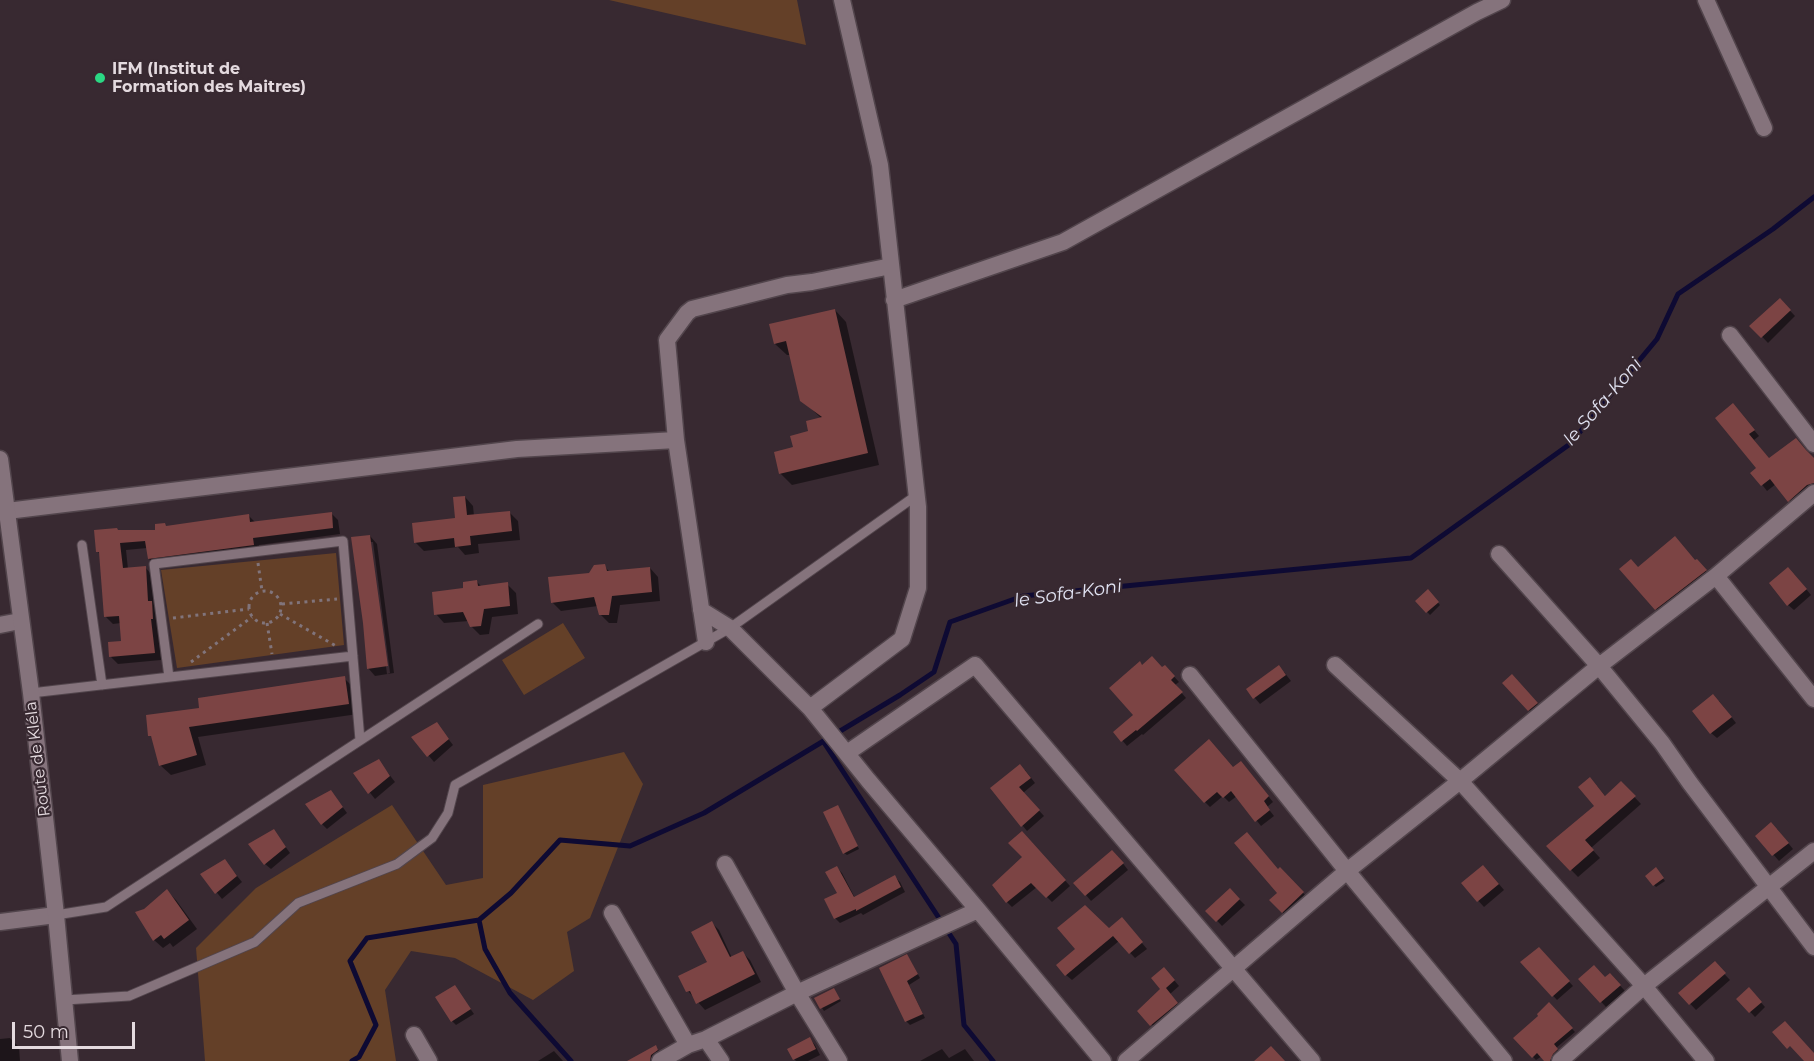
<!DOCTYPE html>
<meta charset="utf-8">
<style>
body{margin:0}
#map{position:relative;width:1814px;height:1061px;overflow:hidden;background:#382931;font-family:Montserrat,sans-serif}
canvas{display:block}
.scale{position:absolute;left:12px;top:1022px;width:123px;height:27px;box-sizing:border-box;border:3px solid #e4dadf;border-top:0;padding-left:8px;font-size:18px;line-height:21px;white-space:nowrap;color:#e4dadf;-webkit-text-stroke:4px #382931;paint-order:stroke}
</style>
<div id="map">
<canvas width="1814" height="1061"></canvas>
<div class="scale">50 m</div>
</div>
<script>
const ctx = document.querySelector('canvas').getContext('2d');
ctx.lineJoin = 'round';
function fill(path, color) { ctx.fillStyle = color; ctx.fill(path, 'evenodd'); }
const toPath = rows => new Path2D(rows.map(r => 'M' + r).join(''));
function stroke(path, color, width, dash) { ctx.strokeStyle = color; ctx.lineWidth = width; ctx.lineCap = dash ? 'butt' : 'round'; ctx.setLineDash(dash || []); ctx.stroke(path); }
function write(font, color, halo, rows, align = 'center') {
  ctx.font = font + ' Montserrat,sans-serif'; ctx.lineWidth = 4.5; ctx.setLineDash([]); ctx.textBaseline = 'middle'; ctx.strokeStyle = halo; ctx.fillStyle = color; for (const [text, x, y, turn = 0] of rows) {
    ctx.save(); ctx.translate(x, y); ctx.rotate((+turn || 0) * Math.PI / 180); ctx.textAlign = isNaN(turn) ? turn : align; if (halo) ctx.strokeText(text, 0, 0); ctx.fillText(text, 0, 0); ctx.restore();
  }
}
fill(toPath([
 [609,0,797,0,806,45],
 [336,553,344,645,177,668,161,570],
 [563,623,585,658,524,695,502,660],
 [624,752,643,784,590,918,567,932,574,971,533,1000,455,958,411,951,385,990,396,1061,205,1061,196,948,256,888,392,805,446,885,483,878,483,785]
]), '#644028');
fill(toPath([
 [1780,300,1795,316,1768,343,1752,326],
 [835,310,846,322,879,465,792,485,780,473,795,448,822,419,802,400,790,355,787,355,775,344],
 [1738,411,1759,436,1754,440,1770,460,1814,459,1814,489,1794,506,1776,484,1767,491,1753,473,1759,468],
 [465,497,473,506,474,516,509,512,518,521,520,540,478,544,479,553,465,555,458,547,424,551,415,542,457,520],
 [331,513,338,520,340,534,259,545,260,552,156,566,149,559,147,548,126,550,128,569,145,567,152,575,154,606,158,610,160,625,158,626,161,660,118,664,111,657,123,643,121,623,113,624,106,617,101,555,97,551,119,532,156,531,166,527,249,516,256,523],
 [370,536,377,544,394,673,375,676,368,668],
 [370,542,373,542,390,673,387,674],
 [1696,561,1714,579,1665,617,1656,609,1639,569],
 [604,566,610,572,650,568,658,577,660,601,620,605,617,623,609,623,600,614,598,606,561,611,552,602,590,574],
 [1794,574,1811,595,1794,610,1788,605],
 [477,582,482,587,507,584,516,593,518,614,492,617,489,634,480,635,471,626,469,621,444,623,436,614],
 [1428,591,1440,605,1430,615,1417,601],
 [1142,666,1170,672,1179,682,1175,685,1186,698,1143,735,1142,734,1127,746,1115,732,1136,715],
 [1284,672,1291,681,1260,704,1248,690],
 [1512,676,1542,708,1534,715,1504,684],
 [344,678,354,688,358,714,198,737,206,765,171,775,160,765,153,739,150,735,201,709],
 [1719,701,1736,723,1717,738,1711,733],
 [437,724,453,745,434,762,413,737],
 [378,760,395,782,375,799,355,774],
 [1246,768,1273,802,1267,807,1274,816,1261,826,1237,796,1229,802,1223,796,1210,807,1205,802,1234,769],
 [1025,770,1035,783,1023,793,1044,816,1027,831,992,788],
 [1621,783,1641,804,1591,848,1600,858,1578,877,1548,846,1596,806,1597,786,1606,797],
 [331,791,347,813,327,829,322,824],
 [840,810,859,849,847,855,844,853],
 [1777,829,1793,849,1779,861,1757,836],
 [274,831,290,853,271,869,265,864],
 [1027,838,1070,886,1052,902,1037,887,1012,907,1007,902,1024,857],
 [1118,857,1128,870,1091,901,1086,895],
 [225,861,242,882,222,899,202,874],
 [837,868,842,873,855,898,895,877,900,882,905,892,863,915,861,913,840,923,835,918,839,894],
 [1280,869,1307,897,1286,916,1271,900,1279,893,1278,871],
 [1489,872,1504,890,1484,907,1463,884],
 [1658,872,1665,881,1656,887,1654,885],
 [1230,890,1245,905,1222,926,1208,911],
 [167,891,176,900,197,929,173,947,170,943,163,948,154,940,144,910],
 [712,923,719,930,732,958,743,953,750,960,761,982,705,1010,688,991,709,963],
 [1127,925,1147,949,1135,958,1119,941,1072,980,1066,975,1109,930],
 [1539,949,1573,986,1557,1000,1522,962],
 [907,956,910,960,920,978,909,985,925,1018,910,1025,906,1021],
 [1714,963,1730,980,1696,1010,1680,993],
 [1169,974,1179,986,1170,994,1182,1009,1157,1030,1139,1011,1163,989],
 [1580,979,1615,980,1625,991,1606,1007],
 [1749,989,1765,1007,1755,1017,1738,999],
 [834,990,841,1001,824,1011,816,999],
 [458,991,474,1014,456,1025,452,1021],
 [1549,1004,1575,1032,1556,1048,1561,1053,1553,1061,1546,1061,1542,1056,1536,1060,1515,1038,1540,1016],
 [10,1038,19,1047,20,1061,0,1061,0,1039],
 [810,1039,815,1045,820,1055,808,1061,796,1061,794,1059],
 [655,1047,660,1052,655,1061,630,1061],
 [942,1049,949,1058,965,1049,974,1061,920,1061],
 [554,1051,563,1061,538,1061]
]), '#0007');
stroke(toPath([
 [823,741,956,944,964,1025,993,1061],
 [479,920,485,949,510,993,571,1061],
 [352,1061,359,1057,376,1025,350,961,367,938,479,920,511,893,560,840,630,846,704,813,900,695,934,672,950,622,1023,596,1411,558,1570,444,1657,339,1678,294,1773,229,1814,197]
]), '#0e0a33', 5);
fill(toPath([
 [1780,298,1791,310,1761,338,1749,326],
 [835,309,868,453,779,474,774,452,793,447,790,436,808,431,806,421,822,417,800,401,786,341,774,344,769,324],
 [1733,403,1755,430,1749,434,1769,458,1796,438,1806,450,1814,458,1814,483,1807,485,1788,502,1770,479,1761,486,1750,473,1756,468,1715,418],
 [465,496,467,515,510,511,512,531,470,536,471,545,455,547,454,538,414,543,412,523,455,518,453,497],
 [332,512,333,528,253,538,254,545,148,559,145,541,120,543,123,568,146,566,148,601,152,601,153,619,151,619,155,653,109,657,108,642,121,641,119,616,104,617,99,552,96,552,94,530,117,528,118,530,155,530,155,524,165,523,166,526,249,514,250,522],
 [370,535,388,666,367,669,363,623,351,537],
 [1675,536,1695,560,1697,559,1707,570,1655,610,1619,569,1631,559,1638,567],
 [605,564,607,571,650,567,652,592,612,596,609,615,599,615,594,597,551,603,548,577,589,573,594,565],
 [1788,567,1807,589,1787,606,1769,583],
 [477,580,478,586,508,582,510,606,484,609,481,626,470,627,463,612,434,615,432,592,463,588,463,582],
 [1428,589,1439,602,1426,613,1415,601],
 [1152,656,1162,667,1165,665,1175,676,1171,680,1183,692,1137,731,1136,730,1121,742,1113,732,1133,715,1109,688,1140,661,1142,665],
 [1279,665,1286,675,1253,699,1246,689],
 [1512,674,1538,703,1528,711,1502,683],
 [345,676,349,704,189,727,197,755,159,766,151,736,148,736,146,715,199,708,198,698],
 [1713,694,1732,717,1710,734,1692,711],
 [437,722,449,739,427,757,411,737],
 [1209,739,1233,767,1241,761,1269,796,1264,801,1270,810,1255,822,1231,791,1223,798,1217,792,1204,803,1174,770],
 [379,759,390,776,368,794,353,773],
 [1020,764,1031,778,1019,787,1040,810,1021,827,990,788],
 [1590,777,1605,796,1621,781,1636,796,1585,840,1594,850,1570,871,1546,846,1594,806,1578,787],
 [331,790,343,807,321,825,305,804],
 [838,805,858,846,843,854,823,812],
 [1771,822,1789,843,1772,856,1755,836],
 [274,829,286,847,264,865,248,844],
 [1022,831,1066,880,1046,898,1031,883,1006,903,992,885,1022,857,1008,843],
 [1247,832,1278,869,1280,867,1304,892,1282,913,1269,900,1277,893,1234,843],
 [1112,850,1124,863,1085,896,1073,883],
 [225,859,237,876,215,894,200,874],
 [1483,865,1499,884,1477,902,1461,883],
 [837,866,854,897,895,875,901,887,856,911,856,909,834,919,824,899,837,893,825,872],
 [1656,867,1664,878,1653,886,1645,876],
 [1230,888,1240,899,1216,922,1205,911],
 [167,889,189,920,164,939,161,935,153,941,135,912,144,909],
 [1085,905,1109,928,1122,917,1143,942,1129,954,1113,936,1065,976,1056,965,1075,949,1057,928],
 [712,921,730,957,743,951,755,974,696,1004,690,991,686,992,678,976,707,962,691,932],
 [1539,947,1570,981,1552,997,1520,962],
 [907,954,918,974,907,981,923,1014,905,1022,879,968],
 [1715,961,1726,973,1689,1005,1678,993],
 [1594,965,1605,977,1610,973,1621,985,1600,1003,1578,979],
 [1164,967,1175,980,1166,988,1178,1003,1150,1026,1137,1011,1160,989,1151,978],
 [455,985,471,1009,451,1022,435,997],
 [1749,987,1762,1002,1749,1013,1736,999],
 [834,988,840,999,820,1009,814,998],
 [1549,1002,1573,1028,1554,1044,1558,1049,1553,1054,1550,1061,1544,1061,1537,1053,1532,1058,1513,1038,1538,1016,1537,1014],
 [1785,1021,1814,1053,1814,1061,1804,1061,1790,1046,1787,1049,1772,1032],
 [810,1037,816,1049,793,1060,787,1049],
 [656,1045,658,1050,651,1055,650,1061,627,1061],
 [1271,1046,1285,1061,1254,1061]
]), '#7c4444');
const service = toPath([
 [82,545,102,685],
 [169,677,154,564,343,541,360,740],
 [31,693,353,656],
 [56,915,106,907,538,624],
 [65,1000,129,996,255,942,298,903,397,864,432,838,448,813,455,785,730,628,917,495]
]);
const minor = toPath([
 [1706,0,1764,128],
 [894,300,1063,242,1477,12,1502,0],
 [1730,335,1814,444],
 [7,511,517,449,676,440],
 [1499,554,1599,666,1662,743,1690,783,1814,947],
 [1716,576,1814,699],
 [701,610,730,628,810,708,868,780,978,910,1103,1061],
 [0,625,20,621],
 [706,642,676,440,667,340,687,313,692,309,787,285,812,282,891,266],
 [1335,665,1460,781,1644,986,1706,1061],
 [1190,675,1347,871,1504,1061],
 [810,708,902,639,918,588,918,507,880,165,842,0],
 [847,753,975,665,1312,1061],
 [725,864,797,993,839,1061],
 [612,913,688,1045],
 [0,922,56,915],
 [414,1035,429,1061],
 [706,1039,721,1061],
 [660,1061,688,1045,706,1039,797,993,978,910],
 [1126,1061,1347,871,1460,781,1599,666,1716,576,1814,493],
 [1560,1061,1644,986,1814,851]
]);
const secondary = toPath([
 [0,459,31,693,56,915,70,1061]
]);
stroke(service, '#52454c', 11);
stroke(minor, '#52454c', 19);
stroke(secondary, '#52454c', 19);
stroke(toPath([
 [258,563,262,591],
 '249 607a16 16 0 1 1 32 0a16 16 0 1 1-32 0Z',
 [282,604,337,599],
 [280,614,336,646],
 [173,618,249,609],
 [267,623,272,654],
 [191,662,252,617]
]), '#81747b', 3, [3, 4.5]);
stroke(service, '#85737c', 9);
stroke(minor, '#85737c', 16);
stroke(secondary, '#85737c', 16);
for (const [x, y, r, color] of [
 [100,78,6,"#2bd884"]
]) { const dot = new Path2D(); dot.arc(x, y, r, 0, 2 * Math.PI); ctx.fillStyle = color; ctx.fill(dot); stroke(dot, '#382931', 2); }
write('bold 16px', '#e4dadf', '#382931', [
 ["IFM (Institut de",112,69],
 ["Formation des Maitres)",112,87]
], 'left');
write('16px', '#e4dadf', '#382931', [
 ["Route de Kléla",38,759,-97]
]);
write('italic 18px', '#e1e3f3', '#382931', [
 ["le Sofa-Koni",1603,402,-49],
 ["le Sofa-Koni",1068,594,-8]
]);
</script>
